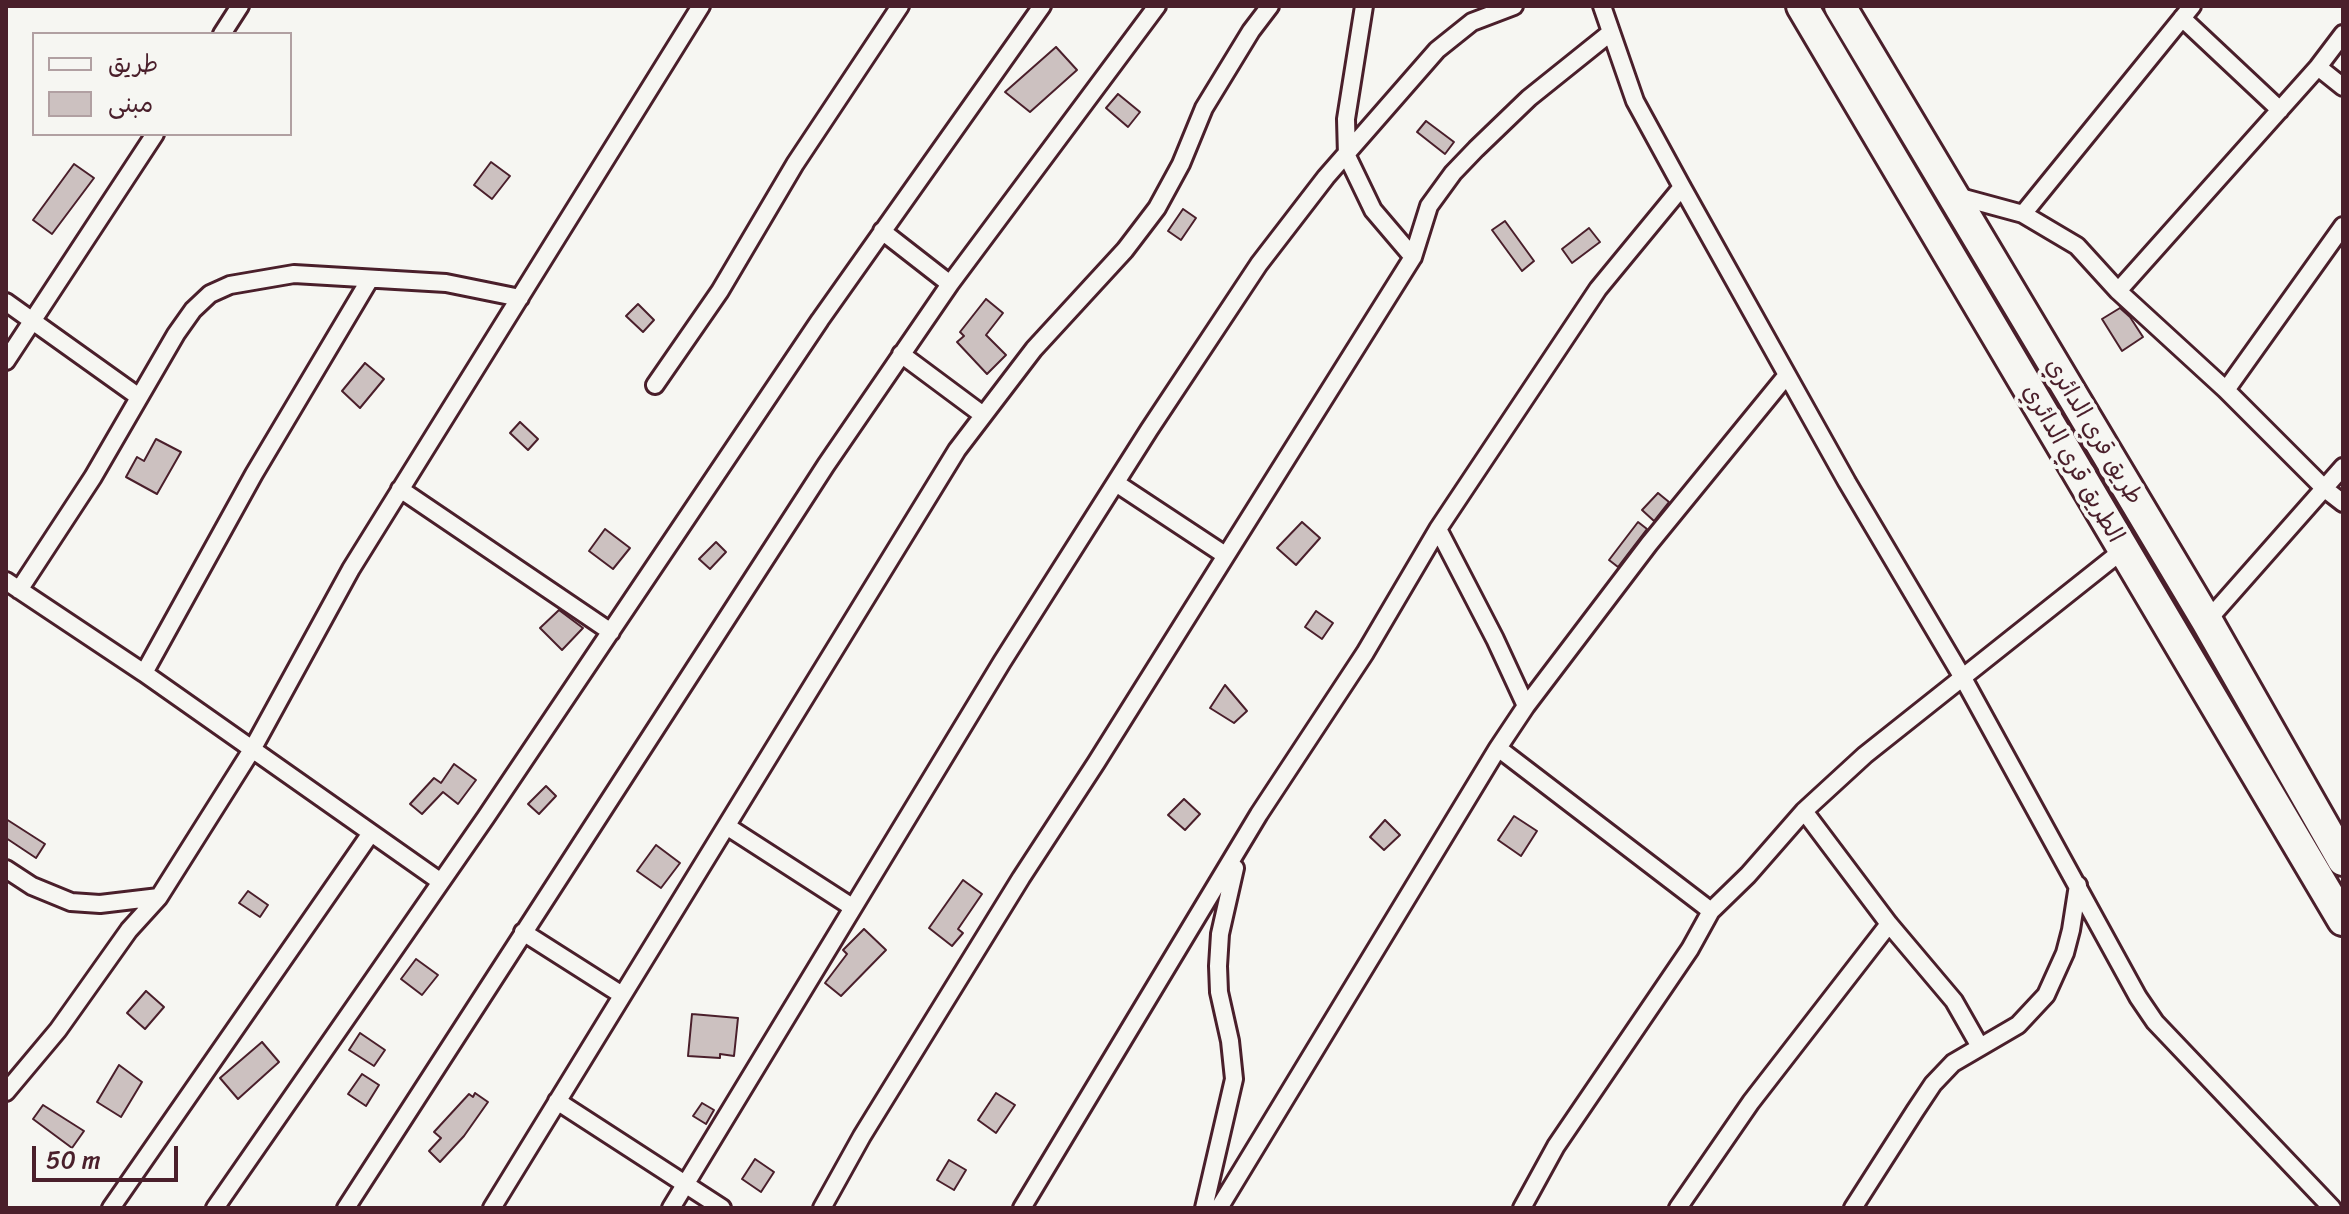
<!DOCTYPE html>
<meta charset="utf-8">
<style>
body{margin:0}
#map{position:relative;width:2349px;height:1214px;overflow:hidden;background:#f6f6f2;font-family:Sriracha,"Playpen Sans Arabic",sans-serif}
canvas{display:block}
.frame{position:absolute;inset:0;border:8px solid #4a1f2b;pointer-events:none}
.legend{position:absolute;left:32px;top:32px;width:260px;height:104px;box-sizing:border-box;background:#f6f6f2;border:2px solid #b1a0a2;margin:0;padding:10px 14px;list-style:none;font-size:24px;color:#4a1f2b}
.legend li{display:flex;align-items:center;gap:16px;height:40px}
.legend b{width:40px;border:2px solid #b1a0a2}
.scale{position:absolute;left:32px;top:1146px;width:146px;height:36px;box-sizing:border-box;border:4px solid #4a1f2b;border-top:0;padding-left:10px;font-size:24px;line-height:28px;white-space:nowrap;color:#4a1f2b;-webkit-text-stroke:6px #f6f6f2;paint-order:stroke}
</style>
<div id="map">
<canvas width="2349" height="1214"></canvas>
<div class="frame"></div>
<ul class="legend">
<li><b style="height:10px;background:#f6f6f2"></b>طريق</li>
<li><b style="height:22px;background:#ccc1c0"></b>مبنى</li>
</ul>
<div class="scale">50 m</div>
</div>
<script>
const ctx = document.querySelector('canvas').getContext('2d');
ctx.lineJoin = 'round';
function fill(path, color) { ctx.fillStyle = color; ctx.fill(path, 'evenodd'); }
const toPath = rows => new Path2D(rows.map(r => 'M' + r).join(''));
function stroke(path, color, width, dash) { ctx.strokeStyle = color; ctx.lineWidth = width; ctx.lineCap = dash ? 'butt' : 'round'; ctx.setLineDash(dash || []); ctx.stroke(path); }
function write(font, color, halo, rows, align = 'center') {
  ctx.font = font + ' Sriracha,"Playpen Sans Arabic",sans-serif'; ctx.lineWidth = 8; ctx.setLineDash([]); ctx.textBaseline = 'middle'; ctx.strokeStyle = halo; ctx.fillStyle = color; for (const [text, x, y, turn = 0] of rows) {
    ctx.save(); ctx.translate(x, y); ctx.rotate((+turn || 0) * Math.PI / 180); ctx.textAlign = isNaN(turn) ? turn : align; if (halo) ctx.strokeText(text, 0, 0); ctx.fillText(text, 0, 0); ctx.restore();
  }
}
const building = toPath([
 [1056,47,1077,70,1030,112,1005,92,1056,47],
 [1118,94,1140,112,1128,127,1106,108,1118,94],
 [1426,121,1454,142,1445,154,1417,132,1426,121],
 [491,162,510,176,492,199,474,185,491,162],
 [74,164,94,178,52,234,33,220,74,164],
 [1183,209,1196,218,1181,240,1168,231,1183,209],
 [1505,221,1534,261,1522,271,1492,230,1505,221],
 [1589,228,1600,242,1572,263,1562,249,1589,228],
 [986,299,1003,313,986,335,1006,355,987,374,957,342,964,336,960,332,986,299],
 [638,304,654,320,643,332,626,316,638,304],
 [2120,308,2130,317,2143,337,2122,351,2102,319,2120,308],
 [365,363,384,379,360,408,342,391,365,363],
 [520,422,538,439,528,450,510,433,520,422],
 [156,439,181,452,157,494,126,477,137,457,144,461,156,439],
 [1658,493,1669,502,1654,521,1642,510,1658,493],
 [1302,522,1320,538,1296,565,1277,548,1302,522],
 [1638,522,1647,529,1618,567,1609,560,1638,522],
 [605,529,630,548,613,569,589,551,605,529],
 [716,542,726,552,710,569,699,559,716,542],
 [559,610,583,628,562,650,540,628,559,610],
 [1316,611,1333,623,1322,639,1305,627,1316,611],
 [1225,685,1247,711,1234,723,1210,708,1225,685],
 [454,764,476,780,458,804,443,792,422,814,410,804,434,778,441,783,454,764],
 [546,786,556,796,539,814,528,804,546,786],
 [1184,799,1200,814,1185,830,1168,815,1184,799],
 [1514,816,1537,831,1521,856,1498,840,1514,816],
 [6,819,45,844,36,858,6,838,6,819],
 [1385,820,1400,835,1384,850,1370,837,1385,820],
 [656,845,680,863,661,888,637,871,656,845],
 [963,880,982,894,958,929,963,933,952,946,929,928,963,880],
 [248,891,268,905,260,917,239,903,248,891],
 [864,929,886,950,841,996,825,983,847,954,843,950,864,929],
 [416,959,438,975,422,995,401,979,416,959],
 [146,991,164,1007,145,1029,127,1013,146,991],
 [692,1014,738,1018,734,1056,720,1054,720,1058,688,1056,692,1014],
 [360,1033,385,1050,374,1066,349,1050,360,1033],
 [262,1042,279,1062,238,1099,220,1078,262,1042],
 [119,1065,142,1082,121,1117,97,1102,119,1065],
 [362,1074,379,1085,366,1106,348,1094,362,1074],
 [475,1093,488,1102,464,1136,440,1162,429,1151,441,1138,434,1132,469,1094,473,1097,475,1093],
 [996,1093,1015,1105,996,1133,978,1120,996,1093],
 [702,1103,714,1110,706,1124,693,1116,702,1103],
 [43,1105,84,1131,72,1148,33,1119,43,1105],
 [755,1159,774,1172,761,1192,742,1179,755,1159],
 [949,1160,966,1170,954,1190,937,1180,949,1160]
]);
fill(building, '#ccc1c0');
stroke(building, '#4a1f2b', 2);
const street = toPath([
 [1364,6,1346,119,1347,156,1373,210,1413,257],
 [1602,6,1635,101,1682,187,1847,482,1963,678,2138,997,2155,1022,2332,1208],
 [2182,18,2280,110],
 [222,34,240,6],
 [2318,67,2343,87],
 [1953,195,2023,214,2077,246,2118,291,2226,390,2325,489,2343,503],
 [2023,214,2192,6],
 [882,231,950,284],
 [2118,291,2318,67,2343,34],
 [6,302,139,397],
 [901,354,983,415],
 [6,361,155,134],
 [655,385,720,291,795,164,900,6],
 [2226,390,2343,226],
 [1116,483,1225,555],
 [400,489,611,632],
 [6,581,144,673,441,882],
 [19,590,93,477,176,334,193,310,210,294,230,285,294,274,446,283,520,298],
 [2207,621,2343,467],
 [144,673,254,474,370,279],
 [1526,706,1649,544,1787,375],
 [1498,748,1711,911],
 [1804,811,1889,924,1954,1001,1979,1045],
 [728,827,852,907],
 [6,869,32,886,71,902,100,904,159,897],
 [523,932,622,995],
 [6,1092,58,1030,129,930,159,897,253,748,351,569,701,6],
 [557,1101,722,1208],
 [111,1208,371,833],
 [215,1208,486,817,820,320,1042,6],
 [346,1208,826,465,950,284,1157,6],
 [492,1208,957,450,1034,349,1125,250,1157,208,1181,164,1204,108,1251,31,1270,6],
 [671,1208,1002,662,1149,430,1259,264,1326,177,1437,50,1472,22,1514,6],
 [822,1208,862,1136,1021,878,1096,763,1413,257,1429,206,1453,173,1476,149,1529,98,1610,33],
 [1022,1208,1259,814,1365,653,1438,529,1598,289,1682,187],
 [1204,1208,1234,1079,1230,1041,1219,992,1218,966,1220,934,1235,868],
 [1219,1208,1498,748,1526,706,1495,639,1438,529],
 [1522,1208,1556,1146,1690,949,1711,911,1748,875,1804,811,1865,755,2123,550],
 [1678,1208,1751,1102,1889,924],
 [1853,1208,1915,1111,1933,1084,1953,1063,2018,1025,2046,995,2065,953,2071,930,2078,885]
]);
const highway = toPath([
 [1802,6,2343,920],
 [1840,6,2207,621,2343,860]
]);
stroke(street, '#4a1f2b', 22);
stroke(highway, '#4a1f2b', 36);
stroke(street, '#f6f6f2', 16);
stroke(highway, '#f6f6f2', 30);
write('24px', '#4a1f2b', '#f6f6f2', [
 ["طريق قري الدائري",2093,432,59],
 ["الطريق قري الدائري",2072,464,60]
]);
</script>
